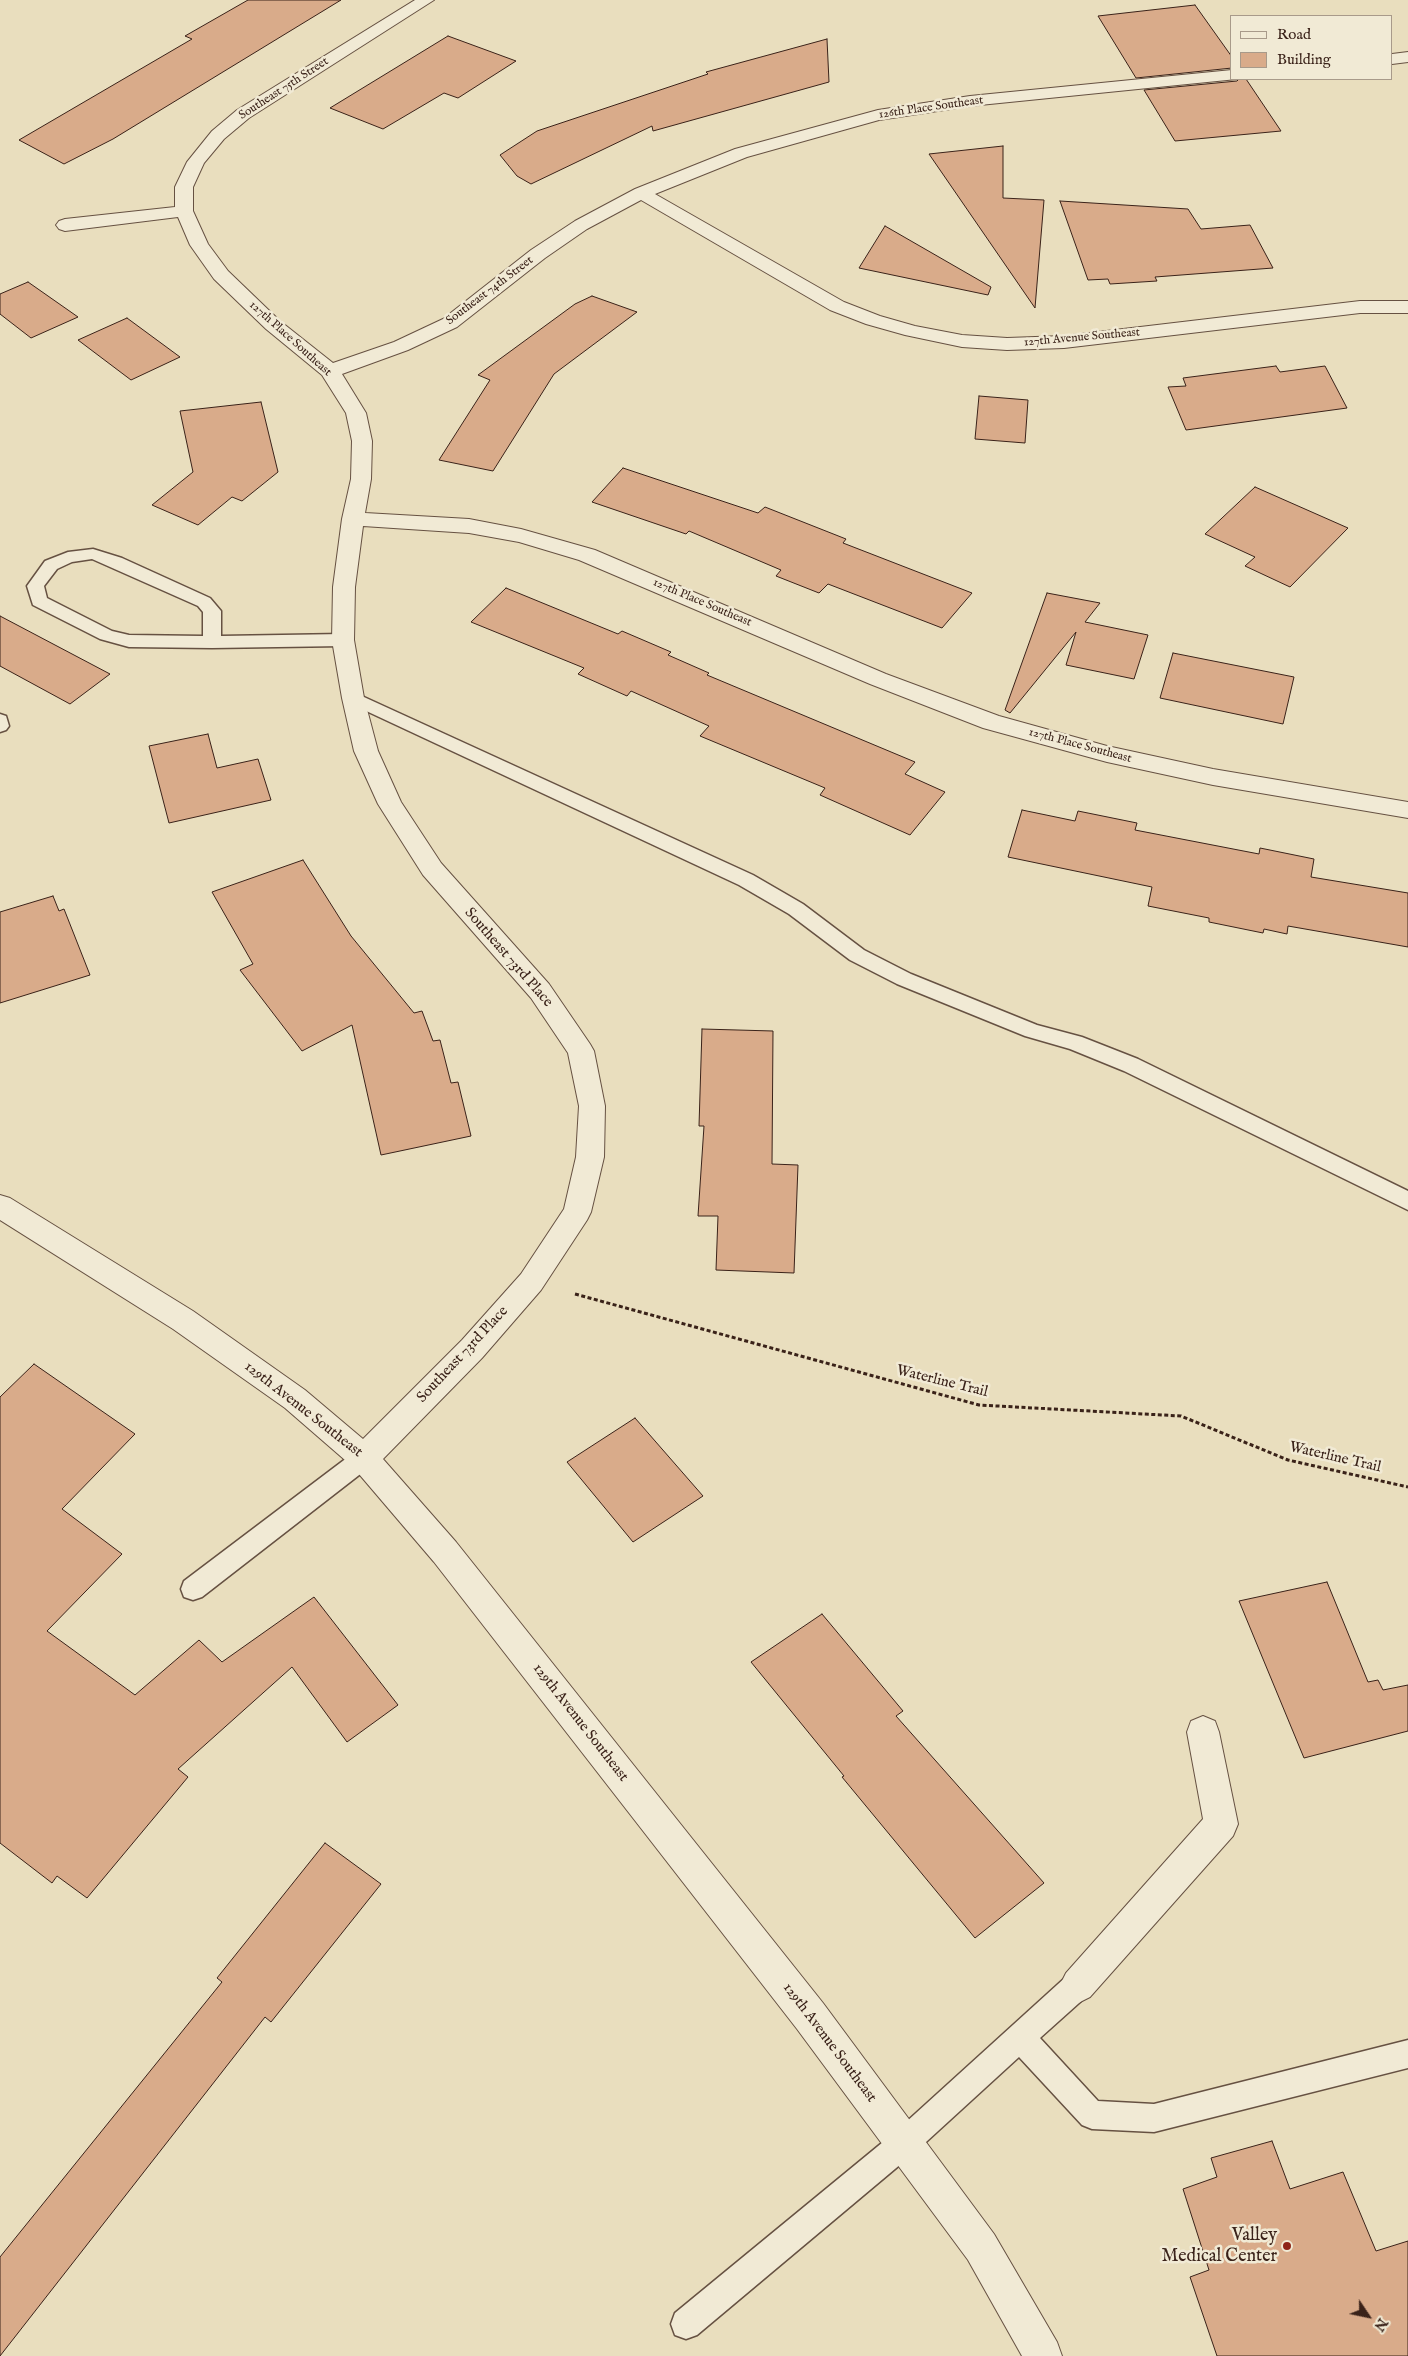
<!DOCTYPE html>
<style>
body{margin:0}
#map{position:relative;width:1408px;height:2356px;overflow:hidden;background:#e9debe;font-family:"IM FELL English",serif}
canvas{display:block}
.legend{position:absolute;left:1230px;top:15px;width:162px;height:65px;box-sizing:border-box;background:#f1ead5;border:1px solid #a89a8a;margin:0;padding:6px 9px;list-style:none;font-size:15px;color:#3a2219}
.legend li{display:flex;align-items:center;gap:10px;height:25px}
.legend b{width:25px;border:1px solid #a89a8a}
.north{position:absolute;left:1343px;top:2291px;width:50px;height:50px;-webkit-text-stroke:4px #f1ead5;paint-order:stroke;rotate:124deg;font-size:14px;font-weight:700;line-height:20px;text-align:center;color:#3a2219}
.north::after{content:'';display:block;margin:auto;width:18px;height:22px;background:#3a2219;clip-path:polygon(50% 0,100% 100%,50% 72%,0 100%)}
</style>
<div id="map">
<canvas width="1408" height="2356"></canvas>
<ul class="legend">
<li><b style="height:6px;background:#f1ead5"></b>Road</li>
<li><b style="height:14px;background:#d9ab8a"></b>Building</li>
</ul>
<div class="north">N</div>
</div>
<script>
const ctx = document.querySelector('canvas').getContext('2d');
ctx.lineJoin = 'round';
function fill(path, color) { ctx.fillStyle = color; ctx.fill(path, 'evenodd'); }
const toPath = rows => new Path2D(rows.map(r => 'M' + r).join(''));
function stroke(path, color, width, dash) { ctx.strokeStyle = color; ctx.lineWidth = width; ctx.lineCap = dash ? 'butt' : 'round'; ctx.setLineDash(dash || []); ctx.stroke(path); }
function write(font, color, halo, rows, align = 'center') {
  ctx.font = font + ' "IM FELL English",serif'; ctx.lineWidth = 5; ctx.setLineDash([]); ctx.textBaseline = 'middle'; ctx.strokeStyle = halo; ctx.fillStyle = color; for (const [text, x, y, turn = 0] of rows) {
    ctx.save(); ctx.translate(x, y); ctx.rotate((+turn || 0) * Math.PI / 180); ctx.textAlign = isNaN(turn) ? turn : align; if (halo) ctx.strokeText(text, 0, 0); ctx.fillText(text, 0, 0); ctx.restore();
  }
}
const building = toPath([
 [248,0,341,0,113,139,64,164,19,140,192,39,185,36,248,0],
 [1195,5,1232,57,1232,68,1136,78,1098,16,1195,5],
 [448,36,516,61,458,98,444,93,383,129,330,108,448,36],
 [827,39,829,82,653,131,652,126,531,184,517,176,500,155,537,131,708,74,706,72,827,39],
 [1239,79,1246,79,1281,131,1175,141,1144,90,1237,81,1239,79],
 [1003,146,1003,198,1044,200,1035,308,929,154,1003,146],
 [1060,201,1188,209,1201,229,1250,225,1273,268,1155,277,1157,281,1110,284,1108,279,1088,280,1060,201],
 [885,226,991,287,988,295,859,268,885,226],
 [28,282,78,317,31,338,0,314,0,294,28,282],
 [592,296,637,312,554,374,493,471,439,460,490,380,478,375,575,304,592,296],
 [127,318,180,357,131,380,78,340,127,318],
 [1276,366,1280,372,1325,366,1347,408,1186,430,1168,387,1186,386,1183,378,1276,366],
 [979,396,1028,400,1025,443,975,439,979,396],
 [261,402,278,472,242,501,232,497,198,525,152,505,193,472,180,411,261,402],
 [623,468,758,513,765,507,846,539,843,543,972,593,942,628,828,584,819,593,776,576,781,570,689,531,686,534,592,502,623,468],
 [1255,487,1348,528,1290,587,1245,566,1255,557,1205,534,1255,487],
 [506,588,618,634,622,631,671,652,668,655,709,673,707,675,915,762,905,774,945,792,910,835,820,795,825,788,700,736,709,726,631,691,627,696,578,674,584,668,471,622,506,588],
 [1047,593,1100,603,1085,622,1148,635,1134,679,1066,665,1076,632,1010,713,1005,710,1047,593],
 [0,616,110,674,70,704,0,666,0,616],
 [1173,653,1294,677,1283,724,1160,698,1173,653],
 [208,734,217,768,258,759,271,800,169,823,149,746,208,734],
 [1022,810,1075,821,1078,811,1137,823,1135,830,1259,854,1260,848,1314,859,1311,877,1408,893,1408,947,1288,926,1287,934,1264,929,1263,933,1209,922,1209,918,1148,906,1152,887,1008,857,1022,810],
 [303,860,351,936,414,1013,422,1011,433,1041,440,1040,451,1083,458,1082,471,1136,381,1155,352,1025,302,1051,240,970,253,964,212,892,303,860],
 [53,896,59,911,64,909,90,975,0,1003,0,912,53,896],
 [702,1029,773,1031,772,1164,798,1165,794,1273,716,1270,718,1216,698,1216,704,1126,699,1126,702,1029],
 [34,1364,135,1434,62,1509,122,1554,47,1631,135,1695,199,1640,222,1662,314,1597,398,1705,347,1742,292,1667,178,1769,188,1777,87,1898,57,1876,52,1883,0,1843,0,1397,34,1364],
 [635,1418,703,1496,633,1542,567,1462,635,1418],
 [1327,1582,1368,1682,1378,1680,1383,1690,1408,1685,1408,1731,1304,1758,1239,1601,1327,1582],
 [822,1614,903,1711,896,1716,1044,1883,975,1938,842,1777,844,1776,751,1662,822,1614],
 [325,1843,381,1884,271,2022,265,2017,0,2356,0,2257,222,1982,217,1978,325,1843],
 [1272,2141,1290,2189,1343,2172,1376,2251,1408,2241,1408,2356,1217,2356,1190,2277,1209,2270,1183,2189,1217,2177,1211,2158,1272,2141]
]);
fill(building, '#d9ab8a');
stroke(building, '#3a2219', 1);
const lane = toPath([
 [93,549,122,558,210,598,221,611,221,636,343,634,349,636,352,640,349,644,343,646,212,648,129,647,100,639,33,605,27,586,45,561,68,552,93,549],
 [92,559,198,606,203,612,203,636,129,635,112,631,47,598,44,586,57,569,72,562,92,559],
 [353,692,753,875,803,904,864,950,911,974,1037,1025,1082,1037,1138,1059,1408,1191,1408,1210,1124,1071,1070,1049,1025,1036,897,984,850,960,789,914,739,885,347,702,344,698,347,694,353,692],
 [0,714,6,716,9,726,6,730,0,732,0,714],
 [364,1448,372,1451,376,1458,372,1465,202,1597,193,1600,184,1597,181,1589,184,1581,356,1451,364,1448],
 [1078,1971,1088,1975,1092,1985,1088,1995,1040,2038,1098,2101,1154,2104,1408,2040,1408,2068,1154,2132,1092,2129,1082,2125,1019,2057,914,2153,697,2335,686,2339,675,2335,671,2324,675,2313,894,2133,1068,1975,1078,1971]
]);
const street = toPath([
 [415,0,434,0,249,118,224,139,204,163,193,187,193,211,208,244,228,271,280,321,333,363,394,342,443,319,531,250,575,221,635,189,735,149,878,110,970,96,1232,70,1232,79,1237,79,970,106,879,120,747,157,655,194,844,302,880,316,915,326,962,335,1007,338,1064,336,1360,301,1408,301,1408,313,1360,313,1064,348,1007,350,962,347,905,335,866,324,830,310,641,200,587,229,545,258,457,327,408,350,342,374,366,413,372,441,371,479,365,513,469,519,521,529,595,550,886,674,999,716,1107,746,1213,769,1408,802,1408,818,1213,785,1107,762,983,728,870,684,579,560,519,542,469,533,363,526,355,587,354,640,364,698,378,751,401,802,441,863,549,984,590,1044,594,1051,605,1106,604,1157,591,1212,587,1220,541,1290,482,1358,383,1459,456,1542,823,2003,994,2234,1057,2342,1062,2356,1022,2356,968,2260,797,2029,434,1562,353,1467,285,1408,173,1329,0,1220,0,1195,10,1198,193,1311,305,1390,363,1439,462,1340,521,1274,564,1209,576,1157,579,1106,568,1053,531,998,423,875,378,804,354,751,342,698,332,640,333,587,342,519,351,479,352,441,346,413,322,375,266,329,214,279,190,245,178,217,65,231,59,229,56,225,59,221,65,219,175,207,175,187,187,162,212,131,237,110,415,0],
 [1408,52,1408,62,1392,64,1392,54,1408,52],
 [1203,1716,1215,1721,1219,1732,1238,1824,1233,1836,1090,1997,1078,2003,1066,1997,1060,1985,1066,1973,1203,1819,1187,1732,1191,1721,1203,1716]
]);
stroke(lane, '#665142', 3);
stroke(street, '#665142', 2);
stroke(toPath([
 [575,1294,979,1405,1181,1416,1288,1460,1408,1487]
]), '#3a2219', 3, [4, 2.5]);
fill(lane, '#f1ead5');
fill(street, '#f1ead5');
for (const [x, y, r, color] of [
 [1287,2246,5,"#8f2418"]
]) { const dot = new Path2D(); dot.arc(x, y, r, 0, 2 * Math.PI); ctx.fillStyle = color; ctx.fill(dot); stroke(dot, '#f1ead5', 2); }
write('12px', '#3a2219', '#f1ead5', [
 ["Southeast 75th Street",284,89,-33],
 ["126th Place Southeast",931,108,-8],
 ["Southeast 74th Street",490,291,-37],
 ["127th Avenue Southeast",1082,338,-5],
 ["127th Place Southeast",290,339,42],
 ["127th Place Southeast",702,603,23],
 ["127th Place Southeast",1080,746,15]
]);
write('15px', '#3a2219', '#f1ead5', [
 ["Southeast 73rd Place",508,958,49],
 ["Southeast 73rd Place",463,1355,-47],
 ["Waterline Trail",942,1382,14],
 ["129th Avenue Southeast",303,1410,38],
 ["Waterline Trail",1335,1458,13],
 ["129th Avenue Southeast",580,1723,52],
 ["129th Avenue Southeast",829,2043,53]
]);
write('18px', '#3a2219', '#f1ead5', [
 ["Valley",1277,2236],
 ["Medical Center",1277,2257]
], 'right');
</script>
